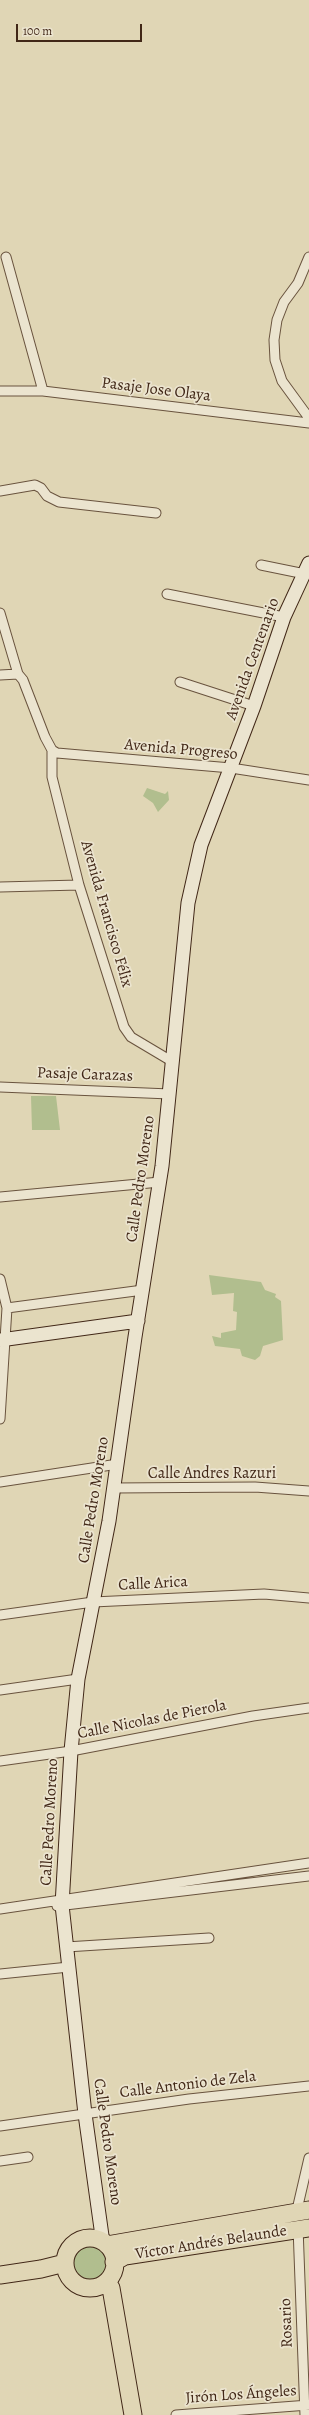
<!DOCTYPE html>
<meta charset="utf-8">
<style>
body{margin:0}
#map{position:relative;width:309px;height:2415px;overflow:hidden;background:#e0d6b5;font-family:Alegreya,serif}
canvas{display:block}
.scale{position:absolute;left:16px;top:24px;width:126px;height:18px;box-sizing:border-box;border:2px solid #412717;border-top:0;padding-left:5px;font-size:12px;line-height:14px;white-space:nowrap;color:#412717;-webkit-text-stroke:3px #ebe4cf;paint-order:stroke}
</style>
<div id="map">
<canvas width="309" height="2415"></canvas>
<div class="scale">100 m</div>
</div>
<script>
const ctx = document.querySelector('canvas').getContext('2d');
ctx.lineJoin = 'round';
function fill(path, color) { ctx.fillStyle = color; ctx.fill(path, 'evenodd'); }
const toPath = rows => new Path2D(rows.map(r => 'M' + r).join(''));
function stroke(path, color, width, dash) { ctx.strokeStyle = color; ctx.lineWidth = width; ctx.lineCap = dash ? 'butt' : 'round'; ctx.setLineDash(dash || []); ctx.stroke(path); }
function write(font, color, halo, rows, align = 'center') {
  ctx.font = font + ' Alegreya,serif'; ctx.lineWidth = 3.5; ctx.setLineDash([]); ctx.textBaseline = 'middle'; ctx.strokeStyle = halo; ctx.fillStyle = color; for (const [text, x, y, turn = 0] of rows) {
    ctx.save(); ctx.translate(x, y); ctx.rotate((+turn || 0) * Math.PI / 180); ctx.textAlign = isNaN(turn) ? turn : align; if (halo) ctx.strokeText(text, 0, 0); ctx.fillText(text, 0, 0); ctx.restore();
  }
}
fill(toPath([
 [147,788,165,794,168,791,169,800,158,812,153,803,143,796],
 [31,1096,56,1096,60,1130,32,1130],
 [209,1275,261,1282,265,1290,276,1294,275,1297,281,1301,283,1340,263,1346,260,1356,255,1360,242,1356,240,1349,215,1346,212,1336,221,1338,221,1333,236,1330,237,1312,233,1311,234,1293,212,1295],
 '70 2263a20 20 0 1 1 40 0a20 20 0 1 1-40 0Z'
]), '#b1be8e');
const street = toPath([
 [6,257,43,391],
 [309,257,298,283,284,302,277,320,274,340,275,360,282,381,309,418],
 [0,391,43,391,309,423],
 [0,491,35,485,41,488,47,496,59,502,156,513],
 [261,565,305,574],
 [167,594,284,617],
 [0,613,18,674,23,680,45,737,52,750,57,753,231,768,309,780],
 [0,675,18,674],
 [180,682,254,706],
 [52,750,52,777,79,885,124,1027,131,1037,173,1062],
 [0,887,79,885],
 [0,1087,170,1094],
 [0,1197,160,1182],
 [0,1279,7,1308,0,1419],
 [7,1308,143,1290],
 [0,1482,118,1464],
 [114,1488,255,1487,309,1491],
 [0,1615,93,1602,264,1594,309,1598],
 [0,1690,78,1679],
 [0,1761,71,1751,253,1716,309,1708],
 [57,1906,309,1876],
 [0,1909,309,1863],
 [66,1947,209,1938],
 [0,1974,69,1967],
 [0,2126,189,2099,309,2086],
 [0,2161,28,2157],
 [296,2214,309,2158],
 [298,2227,305,2415],
 [176,2415,309,2405]
]);
const secondary = toPath([
 [0,1340,138,1321],
 [103,2243,85,2114,62,1905,71,1751,78,1679,109,1521,135,1337,162,1166,188,903,201,845,254,706,284,617,309,563]
]);
const highway = toPath([
 '65 2263a25 25 0 1 1 50 0a25 25 0 1 1-50 0Z',
 [107,2245,309,2210],
 [114,2262,125,2256,309,2228],
 [0,2275,41,2269,65,2263],
 [107,2282,111,2288,133,2415]
]);
stroke(street, '#69533e', 11);
stroke(secondary, '#412717', 15);
stroke(highway, '#412717', 19);
stroke(street, '#ebe4cf', 9);
stroke(secondary, '#ebe4cf', 13);
stroke(highway, '#e0d6b5', 17);
write('16px', '#412717', '#ebe4cf', [
 ["Pasaje Jose Olaya",156,390,7],
 ["Avenida Centenario",253,659,-70],
 ["Avenida Progreso",181,750,5],
 ["Avenida Francisco Félix",106,914,74],
 ["Pasaje Carazas",85,1075,2],
 ["Calle Pedro Moreno",141,1179,-82],
 ["Calle Andres Razuri",212,1474],
 ["Calle Pedro Moreno",94,1500,-81],
 ["Calle Arica",153,1584,-3],
 ["Calle Nicolas de Pierola",152,1720,-11],
 ["Calle Pedro Moreno",50,1822,-87],
 ["Calle Antonio de Zela",188,2085,-7],
 ["Calle Pedro Moreno",107,2142,82],
 ["Víctor Andrés Belaunde",211,2243,-9],
 ["Rosario",287,2323,-92],
 ["Jirón Los Ángeles",241,2395,-4]
]);
</script>
